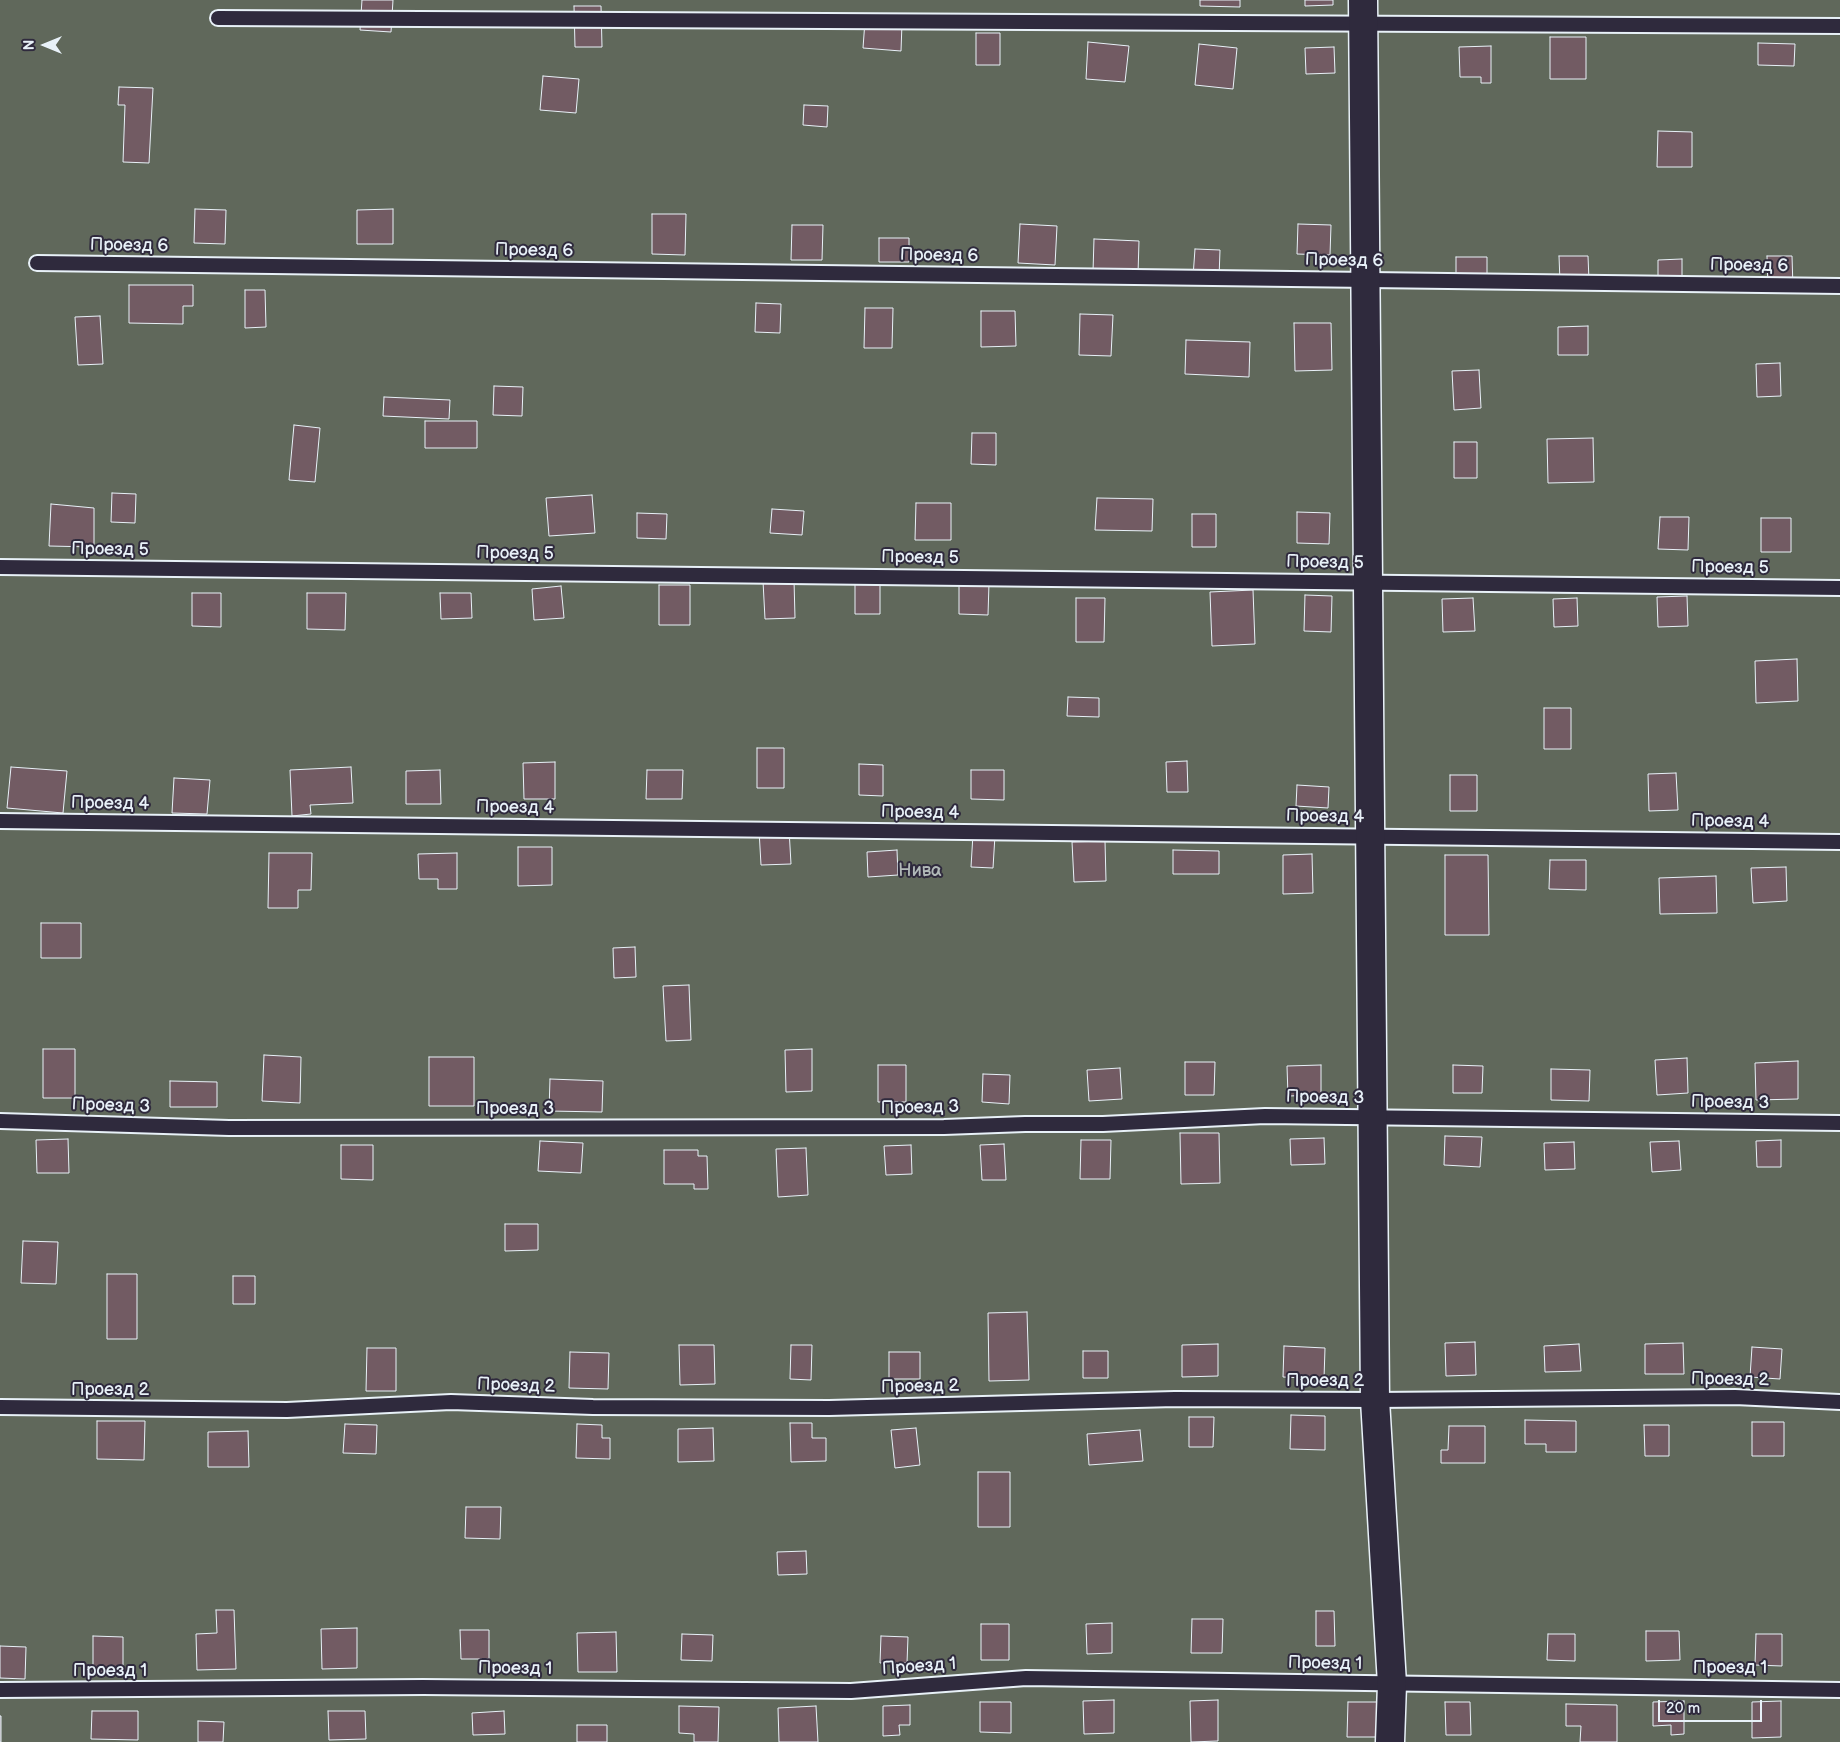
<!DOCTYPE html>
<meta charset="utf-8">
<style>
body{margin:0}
#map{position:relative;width:1840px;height:1742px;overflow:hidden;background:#2f2a3d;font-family:"Balsamiq Sans",sans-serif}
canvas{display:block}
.north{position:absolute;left:20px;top:20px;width:50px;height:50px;-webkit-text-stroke:4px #2f2a3d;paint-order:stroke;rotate:270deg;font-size:14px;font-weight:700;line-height:20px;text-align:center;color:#e8f1f8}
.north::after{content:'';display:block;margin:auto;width:18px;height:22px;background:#e8f1f8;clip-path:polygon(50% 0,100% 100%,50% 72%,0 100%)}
.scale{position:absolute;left:1658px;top:1700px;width:104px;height:22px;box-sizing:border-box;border:2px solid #e8f1f8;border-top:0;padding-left:6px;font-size:15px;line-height:18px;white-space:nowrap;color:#e8f1f8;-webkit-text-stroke:4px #2f2a3d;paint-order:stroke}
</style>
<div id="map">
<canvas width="1840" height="1742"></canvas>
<div class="north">N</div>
<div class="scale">20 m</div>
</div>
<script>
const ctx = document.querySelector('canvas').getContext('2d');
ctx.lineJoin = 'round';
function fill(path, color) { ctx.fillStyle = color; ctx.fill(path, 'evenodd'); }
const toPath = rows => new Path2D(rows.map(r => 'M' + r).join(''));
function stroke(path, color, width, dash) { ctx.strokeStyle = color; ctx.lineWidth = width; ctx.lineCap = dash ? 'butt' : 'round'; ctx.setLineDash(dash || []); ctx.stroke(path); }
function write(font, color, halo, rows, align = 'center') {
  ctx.font = font + ' "Balsamiq Sans",sans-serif'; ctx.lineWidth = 4; ctx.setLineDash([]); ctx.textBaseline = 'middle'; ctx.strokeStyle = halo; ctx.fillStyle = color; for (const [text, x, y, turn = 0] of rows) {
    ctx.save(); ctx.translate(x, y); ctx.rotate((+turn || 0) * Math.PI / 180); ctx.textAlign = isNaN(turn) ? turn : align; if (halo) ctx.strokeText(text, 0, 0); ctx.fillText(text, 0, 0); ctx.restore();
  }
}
fill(toPath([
 [0,0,1840,0,1840,1742,0,1742]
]), '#60685b');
const building = toPath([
 [362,0,393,0,391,32,360,30,362,0],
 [1200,0,1240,0,1240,7,1200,6,1200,0],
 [1305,0,1333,0,1333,5,1305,6,1305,0],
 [574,6,601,6,602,47,575,47,574,6],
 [865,21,902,23,901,51,863,48,865,21],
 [976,33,1000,33,1000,65,976,65,976,33],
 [1550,37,1586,37,1586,79,1550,79,1550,37],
 [1088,42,1129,46,1125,82,1086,79,1088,42],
 [1758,43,1795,44,1794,66,1758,65,1758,43],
 [1199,44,1237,48,1233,89,1195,85,1199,44],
 [1491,46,1491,83,1481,83,1481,77,1460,77,1459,47,1491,46],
 [1334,47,1335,73,1306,74,1305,48,1334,47],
 [543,76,579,79,576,113,540,110,543,76],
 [119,87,153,88,149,163,123,162,125,105,118,105,119,87],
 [804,105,828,106,827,127,803,125,804,105],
 [1658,131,1692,132,1692,167,1657,167,1658,131],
 [195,209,226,210,225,244,194,243,195,209],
 [393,209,393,244,357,244,357,210,393,209],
 [652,214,686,214,685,255,652,254,652,214],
 [1020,224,1057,226,1055,265,1018,263,1020,224],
 [1298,224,1331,225,1330,255,1297,254,1298,224],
 [792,225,823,225,822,260,791,260,792,225],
 [879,238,909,238,909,262,879,262,879,238],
 [1094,239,1139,241,1138,274,1093,272,1094,239],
 [1195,249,1220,250,1219,278,1193,277,1195,249],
 [1559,256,1588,256,1589,281,1560,282,1559,256],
 [1767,256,1792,256,1793,288,1768,288,1767,256],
 [1456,257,1487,257,1487,285,1456,285,1456,257],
 [1682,259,1682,288,1658,288,1658,260,1682,259],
 [129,285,193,285,193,306,183,306,183,324,129,323,129,285],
 [245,290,265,290,266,327,245,328,245,290],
 [756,303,781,304,780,333,755,332,756,303],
 [865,308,893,308,892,348,864,348,865,308],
 [981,311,1015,311,1016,346,981,347,981,311],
 [1080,314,1113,315,1111,356,1079,355,1080,314],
 [100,316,103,364,78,365,75,317,100,316],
 [1294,323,1331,323,1332,370,1295,371,1294,323],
 [1588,326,1588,355,1558,355,1558,327,1588,326],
 [1186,340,1250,342,1249,377,1185,374,1186,340],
 [1780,363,1781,396,1757,397,1756,364,1780,363],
 [1479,370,1481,408,1454,410,1452,371,1479,370],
 [494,386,523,387,522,416,493,415,494,386],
 [384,397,450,400,449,419,383,416,384,397],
 [425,421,477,421,477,448,425,448,425,421],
 [294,425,320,428,315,482,289,480,294,425],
 [972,433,996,433,996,465,971,464,972,433],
 [1593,438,1594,482,1548,483,1547,439,1593,438],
 [1454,442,1477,442,1477,478,1454,478,1454,442],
 [112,493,136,494,135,523,111,522,112,493],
 [592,495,595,533,549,536,546,498,592,495],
 [1097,498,1153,499,1152,531,1095,530,1097,498],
 [916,503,951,503,951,540,915,540,916,503],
 [51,504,94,508,94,547,49,546,51,504],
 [772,509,804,511,802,535,770,533,772,509],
 [1297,512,1330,513,1329,544,1297,543,1297,512],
 [637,513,667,514,666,539,637,538,637,513],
 [1192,514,1216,514,1216,547,1192,547,1192,514],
 [1660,517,1689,517,1688,550,1658,549,1660,517],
 [1761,518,1791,518,1791,552,1761,552,1761,518],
 [855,579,880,579,880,614,855,614,855,579],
 [794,580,795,618,765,619,763,581,794,580],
 [959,583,989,583,988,615,959,614,959,583],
 [659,585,690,585,690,625,659,625,659,585],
 [561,586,564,618,534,620,532,589,561,586],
 [1253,590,1255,644,1212,646,1210,592,1253,590],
 [192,593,221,593,221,627,192,626,192,593],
 [307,593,346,593,345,630,307,629,307,593],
 [440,593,471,593,472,618,441,619,440,593],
 [1305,595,1332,596,1331,632,1304,631,1305,595],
 [1687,596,1688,626,1658,627,1657,597,1687,596],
 [1076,598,1105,598,1104,642,1076,642,1076,598],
 [1473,598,1475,631,1443,632,1442,599,1473,598],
 [1577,598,1578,626,1554,627,1553,599,1577,598],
 [1797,659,1798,701,1756,703,1755,661,1797,659],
 [1068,697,1099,698,1099,717,1067,716,1068,697],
 [1544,708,1571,708,1571,749,1544,749,1544,708],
 [757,748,784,748,784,788,757,788,757,748],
 [1187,761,1188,792,1167,792,1166,762,1187,761],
 [555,762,555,799,524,799,523,763,555,762],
 [859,764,883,765,883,796,859,795,859,764],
 [11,767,67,771,63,813,7,808,11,767],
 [351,767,353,803,310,805,311,814,292,816,290,770,351,767],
 [440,770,441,804,406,804,406,771,440,770],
 [647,770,683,770,682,799,646,799,647,770],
 [971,770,1004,770,1004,800,971,799,971,770],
 [1676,773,1678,810,1649,811,1648,774,1676,773],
 [1450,775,1477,775,1477,811,1450,811,1450,775],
 [174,778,210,780,207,814,172,813,174,778],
 [1297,785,1329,787,1328,808,1296,806,1297,785],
 [789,829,791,864,761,865,759,830,789,829],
 [973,834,995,835,993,868,971,867,973,834],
 [1105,841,1106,881,1074,882,1072,842,1105,841],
 [518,847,552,847,552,885,518,886,518,847],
 [897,850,898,875,868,877,867,852,897,850],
 [1173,850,1219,851,1219,874,1173,874,1173,850],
 [269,853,312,853,311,890,298,890,298,908,268,908,269,853],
 [457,853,457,889,438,889,438,879,419,879,418,854,457,853],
 [1312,854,1313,893,1283,894,1283,855,1312,854],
 [1445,855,1488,855,1489,935,1445,935,1445,855],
 [1550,860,1586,860,1586,890,1549,889,1550,860],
 [1786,867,1787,901,1753,903,1751,868,1786,867],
 [1716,876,1717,913,1660,914,1659,878,1716,876],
 [41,923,81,923,81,958,41,958,41,923],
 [635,947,636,977,614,978,613,948,635,947],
 [689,985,691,1040,666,1041,663,986,689,985],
 [43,1049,75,1049,75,1098,43,1098,43,1049],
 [812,1049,812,1091,786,1092,785,1050,812,1049],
 [264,1055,301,1057,300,1103,262,1101,264,1055],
 [429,1057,474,1057,474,1106,429,1106,429,1057],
 [1687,1058,1688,1093,1657,1095,1655,1060,1687,1058],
 [1798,1061,1798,1099,1756,1100,1755,1063,1798,1061],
 [1185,1062,1215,1062,1214,1095,1185,1095,1185,1062],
 [878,1065,906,1065,906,1102,878,1102,878,1065],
 [1321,1065,1321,1095,1288,1096,1287,1066,1321,1065],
 [1453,1065,1483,1066,1482,1093,1453,1093,1453,1065],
 [1120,1068,1122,1099,1089,1101,1087,1070,1120,1068],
 [1551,1069,1590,1070,1589,1101,1551,1100,1551,1069],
 [983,1074,1010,1075,1009,1104,982,1102,983,1074],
 [550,1079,603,1081,602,1112,549,1111,550,1079],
 [170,1081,217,1082,217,1107,170,1107,170,1081],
 [1180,1133,1219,1133,1220,1183,1181,1184,1180,1133],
 [1445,1136,1482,1137,1480,1167,1444,1165,1445,1136],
 [1324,1138,1325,1164,1291,1165,1290,1139,1324,1138],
 [68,1139,69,1173,37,1173,36,1140,68,1139],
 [1081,1140,1111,1140,1110,1179,1080,1179,1081,1140],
 [1781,1140,1781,1167,1757,1167,1756,1141,1781,1140],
 [540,1141,583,1143,581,1173,538,1171,540,1141],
 [1679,1141,1681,1170,1652,1172,1650,1142,1679,1141],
 [1574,1142,1575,1169,1545,1170,1544,1143,1574,1142],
 [1004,1144,1006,1180,982,1180,980,1145,1004,1144],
 [341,1145,373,1145,373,1180,341,1179,341,1145],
 [911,1145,912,1174,886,1175,884,1146,911,1145],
 [806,1148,808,1195,778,1197,776,1149,806,1148],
 [664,1150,698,1150,698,1156,707,1156,708,1189,694,1189,694,1184,664,1184,664,1150],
 [505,1224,538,1224,538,1250,505,1251,505,1224],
 [23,1241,58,1242,56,1284,21,1283,23,1241],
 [107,1274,137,1274,137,1339,107,1339,107,1274],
 [233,1276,255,1276,255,1304,233,1304,233,1276],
 [1027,1312,1029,1380,989,1381,988,1313,1027,1312],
 [1475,1342,1476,1375,1446,1376,1445,1343,1475,1342],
 [1683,1343,1684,1374,1645,1374,1645,1344,1683,1343],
 [1218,1344,1218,1376,1182,1377,1182,1345,1218,1344],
 [1579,1344,1581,1371,1545,1372,1544,1346,1579,1344],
 [679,1345,714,1345,715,1384,680,1385,679,1345],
 [791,1345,812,1345,811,1380,790,1379,791,1345],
 [1284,1346,1325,1348,1324,1379,1283,1377,1284,1346],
 [1752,1347,1782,1349,1780,1379,1750,1377,1752,1347],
 [367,1348,396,1348,396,1391,366,1391,367,1348],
 [1083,1351,1108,1351,1108,1378,1083,1378,1083,1351],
 [570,1352,609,1353,608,1389,569,1388,570,1352],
 [889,1352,920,1352,920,1379,889,1379,889,1352],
 [1291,1415,1325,1416,1325,1450,1290,1449,1291,1415],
 [1189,1417,1214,1417,1213,1447,1189,1447,1189,1417],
 [1525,1420,1576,1421,1576,1452,1546,1452,1546,1444,1525,1444,1525,1420],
 [97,1421,145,1421,144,1460,97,1459,97,1421],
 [1752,1422,1784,1422,1784,1456,1752,1456,1752,1422],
 [790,1423,812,1423,812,1438,826,1438,826,1461,791,1462,790,1423],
 [345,1424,377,1425,376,1454,343,1453,345,1424],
 [577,1424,602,1425,602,1438,610,1438,610,1459,576,1458,577,1424],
 [1644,1425,1669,1425,1669,1456,1645,1456,1644,1425],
 [1449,1426,1485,1426,1485,1463,1441,1463,1441,1450,1448,1450,1449,1426],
 [713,1428,714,1461,678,1462,678,1429,713,1428],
 [916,1428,920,1465,895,1468,891,1430,916,1428],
 [1140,1430,1143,1461,1089,1465,1087,1434,1140,1430],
 [248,1431,249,1467,208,1467,208,1432,248,1431],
 [978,1472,1010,1472,1010,1527,978,1527,978,1472],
 [466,1507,501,1507,500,1539,465,1538,466,1507],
 [806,1551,807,1574,778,1575,777,1552,806,1551],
 [216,1610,234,1610,236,1669,197,1670,196,1634,217,1633,216,1610],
 [1316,1611,1334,1611,1335,1646,1316,1646,1316,1611],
 [1192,1619,1223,1619,1222,1653,1191,1653,1192,1619],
 [1112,1623,1112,1653,1087,1654,1086,1624,1112,1623],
 [981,1624,1009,1624,1009,1660,981,1660,981,1624],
 [357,1628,357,1668,322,1669,321,1629,357,1628],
 [460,1630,489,1630,489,1659,461,1659,460,1630],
 [1646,1631,1679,1631,1680,1660,1646,1661,1646,1631],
 [616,1632,617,1672,578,1672,577,1633,616,1632],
 [682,1634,713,1635,712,1661,681,1660,682,1634],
 [1548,1634,1575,1634,1575,1661,1547,1660,1548,1634],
 [1756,1634,1782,1634,1782,1666,1755,1665,1756,1634],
 [93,1636,123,1637,123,1673,93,1672,93,1636],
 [881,1636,908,1637,907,1663,880,1663,881,1636],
 [0,1646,26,1647,25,1679,0,1678,0,1646],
 [1114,1700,1114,1733,1084,1734,1083,1701,1114,1700],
 [1218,1700,1218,1741,1191,1742,1190,1701,1218,1700],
 [1684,1701,1684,1734,1671,1735,1671,1725,1653,1726,1653,1702,1684,1701],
 [1781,1701,1781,1737,1752,1738,1752,1702,1781,1701],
 [980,1702,1011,1702,1011,1733,980,1732,980,1702],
 [1348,1702,1377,1702,1377,1737,1347,1737,1348,1702],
 [1445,1702,1470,1702,1471,1735,1446,1735,1445,1702],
 [1566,1704,1617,1705,1617,1742,1580,1742,1581,1726,1566,1726,1566,1704],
 [910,1705,910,1725,899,1725,900,1735,883,1736,883,1706,910,1705],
 [679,1706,719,1707,718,1742,694,1742,694,1734,679,1733,679,1706],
 [816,1706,818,1742,779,1742,778,1708,816,1706],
 [92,1711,138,1711,138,1740,91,1739,92,1711],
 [328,1711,365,1711,366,1739,329,1740,328,1711],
 [504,1711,505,1734,473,1735,472,1713,504,1711],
 [0,1716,1,1716,1,1742,0,1742,0,1716],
 [198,1721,224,1722,223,1742,198,1742,198,1721],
 [577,1725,607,1725,607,1742,577,1742,577,1725]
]);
fill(building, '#725b63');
stroke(building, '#e8f1f8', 1);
const service = toPath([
 [218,18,1840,26],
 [37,263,1840,286],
 [0,567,1840,588],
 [0,821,1840,842],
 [0,1121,229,1128,944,1127,1025,1124,1103,1124,1265,1116,1840,1123],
 [0,1407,287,1410,451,1402,593,1407,829,1408,1175,1399,1375,1400,1735,1397,1840,1402],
 [0,1690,423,1687,851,1691,1026,1678,1840,1690]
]);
const minor = toPath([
 [1363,0,1375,1400,1392,1684,1390,1742]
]);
stroke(service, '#e8f1f8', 18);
stroke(minor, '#e8f1f8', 31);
stroke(service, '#2f2a3d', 14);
stroke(minor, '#2f2a3d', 28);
write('18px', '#e8f1f8', '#2f2a3d', [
 ["Проезд 6",129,246,1],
 ["Проезд 6",534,251,1],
 ["Проезд 6",939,256,1],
 ["Проезд 6",1344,261,1],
 ["Проезд 6",1749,266,1],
 ["Проезд 5",110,550,1],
 ["Проезд 5",515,554,1],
 ["Проезд 5",920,558,1],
 ["Проезд 5",1325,563,1],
 ["Проезд 5",1730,568,1],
 ["Проезд 4",110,804,1],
 ["Проезд 4",515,808,1],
 ["Проезд 4",920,813,1],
 ["Проезд 4",1325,817,1],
 ["Проезд 4",1730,822,1],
 ["Проезд 3",1325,1098,1],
 ["Проезд 3",1730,1103,1],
 ["Проезд 3",111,1106,2],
 ["Проезд 3",920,1108,-1],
 ["Проезд 3",515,1109],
 ["Проезд 2",1730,1380,1],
 ["Проезд 2",1325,1381],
 ["Проезд 2",516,1386,2],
 ["Проезд 2",920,1387,-1],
 ["Проезд 2",110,1390],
 ["Проезд 1",1325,1664,1],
 ["Проезд 1",919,1667,-4],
 ["Проезд 1",1730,1668],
 ["Проезд 1",515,1669,1],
 ["Проезд 1",110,1671]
]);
write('18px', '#b2bab9', '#2f2a3d', [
 ["Нива",920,871]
]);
</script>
